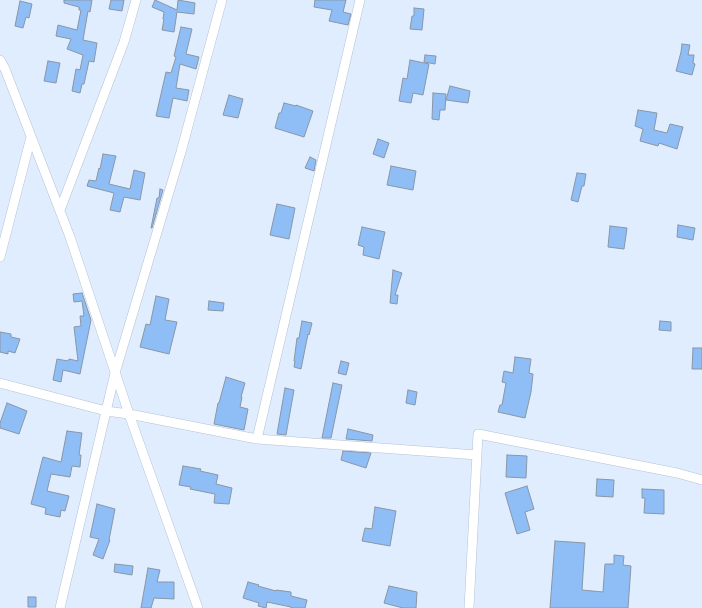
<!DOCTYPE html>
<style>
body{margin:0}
canvas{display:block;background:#dfedfe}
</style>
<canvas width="702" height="608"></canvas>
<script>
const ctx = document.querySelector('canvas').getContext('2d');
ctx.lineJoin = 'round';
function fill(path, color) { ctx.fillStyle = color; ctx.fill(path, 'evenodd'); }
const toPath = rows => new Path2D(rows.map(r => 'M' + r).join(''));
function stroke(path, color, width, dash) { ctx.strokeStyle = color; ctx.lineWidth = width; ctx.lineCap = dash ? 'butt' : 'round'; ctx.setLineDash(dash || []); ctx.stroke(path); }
const building = toPath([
 [64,0,92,0,90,12,88,11,83,40,97,43,94,62,89,61,84,84,82,84,80,93,72,91,76,69,80,70,83,55,67,49,71,39,56,36,58,25,77,30,81,10,79,10,79,7,64,3,64,0],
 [111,0,124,0,122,11,109,9,111,0],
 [155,0,177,10,178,0,195,3,194,14,177,12,174,32,162,30,164,19,163,19,164,12,152,7,155,0],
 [315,0,346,0,343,12,351,14,348,25,329,21,332,10,314,7,315,0],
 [20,1,32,4,29,18,26,17,23,28,15,26,20,1],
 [414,8,424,9,422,30,410,29,412,16,414,16,414,8],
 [181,27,192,29,186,54,199,57,196,69,180,64,176,88,189,90,187,101,173,98,169,118,156,116,166,72,171,73,176,57,174,56,181,27],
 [682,44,690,45,688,55,694,55,693,63,695,64,692,75,676,71,681,52,682,44],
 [425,55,436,56,435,64,424,62,425,55],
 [410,60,429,64,423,95,413,93,411,103,399,101,403,78,407,79,410,60],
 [48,61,60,63,56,83,44,81,48,61],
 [450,86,470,91,468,103,446,100,450,86],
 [433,93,446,94,445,110,440,110,439,120,432,119,433,93],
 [229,95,243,99,238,118,223,115,229,95],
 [284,103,296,106,296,105,313,111,304,137,275,128,279,113,281,113,284,103],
 [638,110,657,113,654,130,667,133,670,124,683,127,677,149,659,143,658,146,640,141,643,129,635,126,638,110],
 [378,139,389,143,384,158,373,154,378,139],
 [103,154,116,156,109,184,130,189,134,170,145,173,140,200,124,197,120,212,110,210,114,193,87,186,89,180,96,181,99,168,100,169,103,154],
 [310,157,316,160,314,171,305,168,310,157],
 [391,166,416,171,413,190,387,185,391,166],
 [577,173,586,174,584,186,582,186,578,202,571,200,577,173],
 [160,189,163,190,152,228,151,228,157,198,159,198,160,189],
 [277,204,295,208,289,239,270,235,277,204],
 [678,225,695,228,693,240,677,237,678,225],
 [610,226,627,228,624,249,608,247,610,226],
 [362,227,385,232,379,259,363,255,364,247,358,245,362,227],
 [393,270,402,273,395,295,398,295,397,304,390,303,393,270],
 [82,293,91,320,80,374,63,370,61,382,53,380,57,359,68,361,69,359,78,361,74,327,81,326,80,316,84,316,82,301,74,302,73,294,82,293],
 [156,296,169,299,165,320,177,322,169,354,140,347,146,324,150,325,156,296],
 [209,301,224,303,223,311,208,310,209,301],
 [302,321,312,323,309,335,308,334,301,369,294,367,295,361,294,361,297,338,299,338,302,321],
 [660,321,671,322,671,331,659,330,660,321],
 [0,332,11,334,11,337,20,339,15,353,8,351,8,354,0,352,0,332],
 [693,348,702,348,702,369,692,369,693,348],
 [515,357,531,359,529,373,533,374,531,392,525,418,498,412,500,405,502,405,506,383,502,382,504,371,513,373,515,357],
 [341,361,349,363,346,375,338,373,341,361],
 [226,377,245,383,241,397,242,397,240,407,248,409,244,430,214,424,218,403,219,403,226,377],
 [333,383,342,385,331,438,322,438,333,383],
 [285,388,294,390,286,435,277,434,285,388],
 [408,390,417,392,415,405,406,403,408,390],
 [7,403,27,411,19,434,0,428,0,423,7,403],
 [348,429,373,435,372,441,346,439,348,429],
 [67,431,82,433,79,455,81,455,80,467,72,466,70,477,51,474,47,491,69,496,65,511,61,510,60,517,45,514,46,508,31,504,43,457,61,462,67,431],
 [343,451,371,453,366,468,341,460,343,451],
 [507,455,527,456,526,478,506,477,507,455],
 [183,466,201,469,200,471,218,475,216,484,232,488,229,504,214,503,215,494,190,489,191,487,179,485,183,466],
 [597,479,614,480,613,497,596,496,597,479],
 [527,486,534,509,525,512,530,530,517,534,505,493,527,486],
 [642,489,664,490,664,514,644,513,645,498,642,498,642,489],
 [97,504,115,509,109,540,110,540,103,559,93,555,99,539,90,537,97,504],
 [375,507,396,511,390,546,362,541,365,528,372,529,375,507],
 [555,541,585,543,582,590,603,592,605,564,614,564,614,555,624,556,623,565,631,566,628,608,550,608,555,541],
 [115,564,133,566,132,575,114,572,115,564],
 [148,568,160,570,157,582,174,582,174,599,154,598,151,608,141,608,148,568],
 [248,582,259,585,258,586,276,591,276,590,291,592,291,596,307,600,305,608,291,608,291,607,267,602,266,608,258,606,259,603,243,598,248,582],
 [389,586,417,592,416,608,403,608,384,603,389,586],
 [28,597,36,597,36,607,28,607,28,597]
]);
fill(building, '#8fbef7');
stroke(building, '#8996a5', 1);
const minor = toPath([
 [0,60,5,69,70,237,129,414,198,608],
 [60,210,124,42,136,0],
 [0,257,31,137],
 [0,383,106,411,129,414,257,439,477,455],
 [257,439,360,0],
 [60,608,115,373,181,152,222,0],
 [469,608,478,434,677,473,702,480]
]);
stroke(minor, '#b5c2d3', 10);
stroke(minor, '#fff', 9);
</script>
